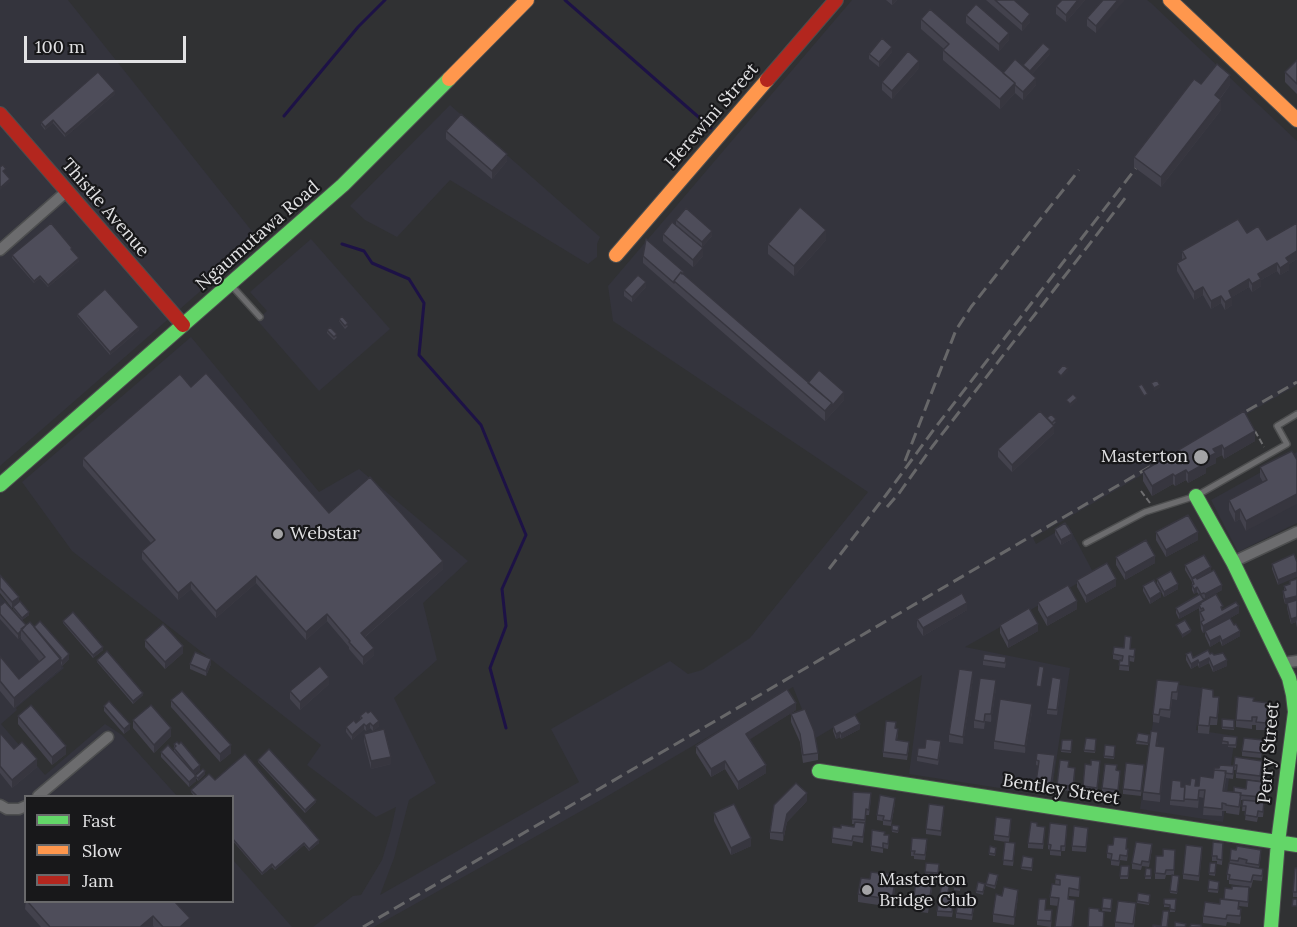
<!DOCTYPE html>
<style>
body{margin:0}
#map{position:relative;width:1297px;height:927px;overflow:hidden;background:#303133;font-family:Lora,serif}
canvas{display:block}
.legend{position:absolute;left:24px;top:795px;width:210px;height:108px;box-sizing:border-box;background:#18181a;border:2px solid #69696b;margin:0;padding:8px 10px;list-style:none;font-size:18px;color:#e2e2e4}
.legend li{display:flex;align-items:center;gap:12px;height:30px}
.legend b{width:30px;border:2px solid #69696b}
.scale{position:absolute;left:24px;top:36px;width:162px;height:27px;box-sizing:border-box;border:3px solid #e2e2e4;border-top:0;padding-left:8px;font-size:18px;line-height:21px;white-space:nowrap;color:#e2e2e4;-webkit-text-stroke:4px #18181a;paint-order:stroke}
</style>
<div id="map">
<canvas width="1297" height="927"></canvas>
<ul class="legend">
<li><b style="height:8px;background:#63d668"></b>Fast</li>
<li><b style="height:8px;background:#ff974d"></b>Slow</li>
<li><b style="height:8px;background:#b3261e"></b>Jam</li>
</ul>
<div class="scale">100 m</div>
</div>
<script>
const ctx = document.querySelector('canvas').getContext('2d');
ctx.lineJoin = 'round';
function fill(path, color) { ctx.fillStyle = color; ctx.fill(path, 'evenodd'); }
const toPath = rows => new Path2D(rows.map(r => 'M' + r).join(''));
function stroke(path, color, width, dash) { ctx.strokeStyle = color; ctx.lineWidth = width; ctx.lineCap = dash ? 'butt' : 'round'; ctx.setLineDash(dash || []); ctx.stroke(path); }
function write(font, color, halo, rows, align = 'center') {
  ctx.font = font + ' Lora,serif'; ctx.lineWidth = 4.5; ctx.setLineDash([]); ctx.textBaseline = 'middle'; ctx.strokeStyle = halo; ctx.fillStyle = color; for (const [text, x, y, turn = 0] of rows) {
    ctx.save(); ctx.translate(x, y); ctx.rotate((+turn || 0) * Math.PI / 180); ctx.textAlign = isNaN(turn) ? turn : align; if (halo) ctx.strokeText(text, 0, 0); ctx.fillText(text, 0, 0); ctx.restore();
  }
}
fill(toPath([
 [0,0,68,0,259,240,0,466],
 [852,0,1147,0,1151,3,1297,141,1297,385,1033,538,1036,544,1068,525,1094,574,965,647,1070,668,1051,796,909,774,922,675,814,739,793,687,599,801,374,927,313,927,353,896,361,895,382,860,391,830,396,807,376,817,307,765,321,745,72,551,22,482,191,337,319,492,359,469,468,561,423,603,437,660,394,698,436,783,409,800,394,858,380,895,579,782,551,729,670,661,688,674,702,670,750,638,868,492,613,321,608,286],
 [450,105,600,237,597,244,597,257,588,264,450,180,397,237,365,220,350,206],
 [311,239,390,329,319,391,257,320,267,311,250,292],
 [1297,452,1297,523,1238,552,1211,500],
 [0,595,64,668,16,708,17,710,1,724,45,775,105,724,122,735,177,796,26,796,26,902,232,902,233,860,292,927,0,927],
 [1159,682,1202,688,1196,730,1235,736,1223,822,1140,809]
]), '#34343d');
stroke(toPath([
 [565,0,711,128],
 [284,116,358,27,385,0],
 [342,244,364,251,372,263,409,279,424,303,419,355,481,425,526,535,502,589,506,626,490,668,506,728]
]), '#1d1246', 3);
const lane = toPath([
 [231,285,260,317],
 [1086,543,1145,512,1196,496,1287,444,1277,426,1297,414]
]);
const street = toPath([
 [0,250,67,191],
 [1233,562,1297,532],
 [1282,663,1297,661],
 [38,796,108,737],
 [0,805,7,809,19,809,26,806]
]);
const fast = toPath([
 [0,485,343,185,449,79],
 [1196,496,1233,562,1289,678,1293,695,1295,712,1278,842,1271,927],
 [819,771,1297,845]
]);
const slow = toPath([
 [1170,0,1297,120],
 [449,79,527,0],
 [616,255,767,80]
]);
const jam = toPath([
 [767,80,836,0],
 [0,114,183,325]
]);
stroke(lane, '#4d4e4f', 8);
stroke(street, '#4d4e4f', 13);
stroke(fast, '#4d4e4f', 16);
stroke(slow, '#4d4e4f', 16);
stroke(jam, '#4d4e4f', 16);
stroke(toPath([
 [1255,431,1264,447],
 [1141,491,1150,503]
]), '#6f6f71', 2, [6, 3]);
stroke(lane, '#6c6c6e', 5);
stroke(street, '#6c6c6e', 10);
stroke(fast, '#63d668', 14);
stroke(slow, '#ff974d', 14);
stroke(jam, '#b3261e', 14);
stroke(toPath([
 [1231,420,1297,382],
 [905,461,956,330,971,307,1079,170],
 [887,507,900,492,932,447,1126,197],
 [829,569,886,495,935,428,1136,168],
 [363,927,1158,462]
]), '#676769', 3, [12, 6]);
fill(toPath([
 [886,0,897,0,892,5],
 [986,0,1014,0,1030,22,1022,31],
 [1062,0,1085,0,1066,22,1056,14,1056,6],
 [1103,0,1096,33,1087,26,1087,18],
 [966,15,1009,40,999,51,966,23],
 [921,19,1003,73,1023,67,1050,54,1032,74,1036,85,1023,100,1015,93,1000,109,943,60,943,50,944,49,921,29],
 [892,52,879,67,869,59,869,54],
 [1297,60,1297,94,1285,82,1285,72],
 [919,68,892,99,882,90,882,82],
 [1201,84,1230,85,1220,99,1221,110,1161,187,1134,167,1134,157],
 [115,94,65,137,53,123,45,130,41,125,41,122],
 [446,131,507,161,492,179,446,139],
 [676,220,712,236,702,247,676,225],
 [1297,223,1297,259,1289,264,1289,270,1280,275,1277,271,1261,280,1261,286,1252,292,1249,287,1232,297,1232,305,1225,310,1221,303,1211,309,1203,295,1194,300,1177,271,1177,263,1182,260,1182,251,1247,233,1267,240],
 [663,234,703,256,693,267,663,241],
 [826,240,794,276,768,254,768,244],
 [72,250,79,261,48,287,40,278,34,283,12,258,12,255],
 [643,256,684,275,808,383,844,400,825,421,643,263],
 [646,287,632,302,624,296,624,290],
 [77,314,139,330,110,355,77,316],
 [339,319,348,326,345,329,339,321],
 [327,330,337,337,334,340,327,333],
 [191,387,329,513,443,569,365,637,374,655,363,665,349,649,349,647,327,621,306,640,256,583,216,618,191,589,178,600,142,559,142,551,151,543,83,466,83,458],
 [1244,411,1255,441,1224,459,1222,455,1216,458,1216,463,1206,468,1206,473,1188,483,1186,480,1175,486,1173,484,1152,496,1143,481,1143,471],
 [1047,418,1056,422,1053,425,1054,433,1012,472,998,457,998,449],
 [1292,451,1246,531,1240,519,1235,522,1229,510,1229,500,1263,482,1260,477,1260,467],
 [1055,529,1072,539,1061,545,1055,535],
 [1156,532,1198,540,1166,557,1156,540],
 [1116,557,1155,563,1125,580,1116,565],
 [1297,562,1278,585,1272,569,1272,564],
 [1185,565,1211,572,1222,590,1205,599,1204,598,1203,598,1204,601,1223,609,1239,613,1230,618,1240,636,1222,646,1220,641,1210,647,1205,636,1205,632,1203,633,1201,629,1199,608,1179,619,1176,613,1176,608,1199,595,1197,592,1194,594,1192,590,1192,582,1185,570],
 [0,575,19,602,29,615,22,620,13,609,13,607,12,608,0,593],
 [1157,579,1178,589,1164,597,1157,584],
 [1297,579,1297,628,1296,622,1291,624,1287,608,1287,604,1285,604,1283,596,1283,591,1284,591,1284,586,1290,584,1290,581],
 [1077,580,1116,586,1086,603,1077,587],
 [1143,586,1161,597,1150,604,1143,591],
 [1038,602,1077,609,1047,626,1038,610],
 [0,606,26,625,34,627,69,659,62,666,61,664,61,668,14,708,0,691,0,656,19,679,40,662,21,639,21,636,18,639,0,619],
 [967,610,923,636,917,627,917,619],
 [63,621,103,650,93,658,63,623],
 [1000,625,1038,631,1008,648,1000,633],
 [145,640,183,653,165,669,145,647],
 [1131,642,1130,649,1135,654,1134,662,1129,661,1129,671,1119,670,1120,660,1122,661,1113,659,1113,654,1124,648],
 [1186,654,1193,658,1210,654,1227,666,1213,672,1209,663,1199,668,1198,665,1191,669,1186,660],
 [97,660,143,695,133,704,97,662],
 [983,660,1006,662,1005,668,983,665],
 [190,664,211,664,206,676,190,669],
 [973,678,963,744,949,742,949,734],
 [1179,682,1177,700,1172,699,1170,718,1160,716,1159,723,1153,722,1153,714],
 [329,684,300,710,290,699,290,691],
 [1061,684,1057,715,1047,714,1047,709],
 [996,688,991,722,985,721,984,729,974,728,974,720],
 [1213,697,1219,705,1217,725,1210,725,1209,734,1198,733,1198,725],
 [171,700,231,753,220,762,171,707],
 [1253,701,1268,710,1266,730,1256,730,1256,725,1252,725,1252,729,1236,727,1236,720],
 [104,706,130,729,124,734,104,711],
 [796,710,749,739,766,773,738,790,725,769,711,777,696,753,696,746],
 [1032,712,1025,753,994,749,994,741],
 [791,714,818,753,818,760,803,763,800,742,791,722],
 [18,716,66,754,52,765,18,724],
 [360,716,379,726,373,731,370,728,366,731,364,729,352,740,346,732,346,727,356,723,360,720],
 [1222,719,1234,720,1234,730,1222,729],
 [133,720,171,736,154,753,133,728],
 [833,726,860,729,841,739,840,737,836,739,833,731],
 [896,728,898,734,897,740,909,747,907,760,883,757,883,752],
 [1138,733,1149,735,1148,745,1136,744],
 [364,734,391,764,371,769,364,741],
 [0,735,14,749,37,767,12,788,0,773],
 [1223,736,1237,737,1236,748,1228,747,1228,744,1222,744],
 [1086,738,1096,739,1095,753,1084,752],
 [1062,740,1072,740,1071,753,1061,752],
 [1158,740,1157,746,1165,754,1160,802,1143,800,1143,792],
 [174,744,200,770,194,775,195,776,205,774,198,781,196,778,196,781,189,787,161,757,161,752,174,752],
 [1105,745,1115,746,1114,759,1104,758],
 [1263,745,1261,758,1242,756,1242,751],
 [941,746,938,765,917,761,917,756,925,748],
 [258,760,316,802,305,813,258,762],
 [1036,760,1055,760,1051,789,1036,787,1039,766,1036,765],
 [1234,765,1262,766,1260,781,1236,778,1236,770,1234,770],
 [1100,766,1097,793,1083,791,1083,786],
 [1069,767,1075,773,1073,791,1057,790,1057,785],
 [1117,770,1120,776,1118,795,1102,793,1102,788],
 [1144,770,1141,796,1123,794,1123,789],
 [1234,771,1233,779,1226,778,1224,791,1234,792,1246,789,1263,787,1261,802,1264,807,1263,817,1258,817,1257,822,1245,820,1246,811,1242,811,1243,800,1241,800,1239,815,1226,813,1226,811,1222,811,1222,816,1203,815,1204,798,1199,797,1198,808,1170,805,1170,800,1181,787,1199,786,1213,778],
 [215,780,319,843,309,851,304,845,275,870,272,867,262,875,232,840,232,796,194,796,191,792,191,790],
 [853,792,871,798,869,815,866,815,863,843,853,841,852,846,832,843,832,838,841,828,854,827,854,824,852,824],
 [807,801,787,822,783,841,770,839,770,832],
 [895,803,891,826,883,825,883,821,877,820,877,815],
 [944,811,941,836,926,834,926,829],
 [714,813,751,846,731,855,714,821],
 [1011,824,1009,842,1015,848,1013,866,1003,865,1006,842,994,840,994,835],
 [892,825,899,826,898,833,892,832],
 [1037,826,1045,832,1043,849,1028,848,1028,843],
 [1067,830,1065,851,1061,851,1061,856,1050,855,1050,850,1048,849,1048,844],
 [1088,833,1086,852,1072,851,1072,846],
 [884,835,889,840,888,849,883,848,883,853,871,851,871,846],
 [927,845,925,860,914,859,914,856,911,856,911,851],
 [1223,848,1222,865,1217,864,1217,861,1212,861,1212,856],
 [1127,849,1128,854,1127,861,1120,860,1119,866,1111,865,1111,859,1107,858,1107,853],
 [1152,849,1149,867,1142,866,1141,870,1132,869,1132,863],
 [996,850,995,856,989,855,989,853],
 [1175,850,1174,875,1179,876,1177,894,1170,893,1172,875,1166,875,1165,879,1155,879,1155,873,1163,856],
 [1202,852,1199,881,1183,879,1183,874],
 [1261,855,1259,868,1263,874,1262,881,1253,880,1251,888,1249,887,1248,907,1239,906,1241,917,1240,924,1227,922,1226,926,1203,923,1203,916,1220,904,1232,889,1249,887,1229,884,1229,880,1227,880,1227,874,1230,860],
 [1023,856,1033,858,1032,871,1021,869],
 [926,863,939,864,938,876,925,874],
 [1210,863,1216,863,1215,876,1209,875],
 [1121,866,1129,866,1128,879,1120,879],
 [1146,868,1151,869,1151,879,1145,879],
 [1297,868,1297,897,1293,897,1293,892],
 [1056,874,1080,885,1079,897,1069,896,1069,900,1075,908,1073,927,1055,927,1058,906,1050,905,1050,897,1055,885],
 [998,878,995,889,986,886,986,884],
 [1209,880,1219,882,1218,893,1208,892],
 [961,882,960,891,954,890,954,887],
 [896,883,892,907,858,902,858,894],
 [926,883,932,889,928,913,913,911,913,906],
 [985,886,983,895,976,893,976,891],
 [949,892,955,898,952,917,937,916,937,911],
 [1138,893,1150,895,1149,905,1137,903],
 [970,895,975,901,972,920,956,918,956,913,966,899],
 [1018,897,1014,925,993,922,993,914],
 [1103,898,1112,899,1111,912,1102,911],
 [26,899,26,902,175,902,190,927,154,927,153,926,152,927,41,927,25,909],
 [1164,899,1176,899,1175,912,1170,912,1170,907,1164,907],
 [1136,908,1134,927,1115,927,1115,922],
 [1045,910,1052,916,1051,927,1037,925,1037,920]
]), '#43424d');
fill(toPath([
 [892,0,897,0,892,5],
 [1078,0,1085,0,1066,22,1066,15],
 [1118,0,1125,0,1096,33,1096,26],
 [1030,14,1030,22,1022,31,1022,24],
 [1009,33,1009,40,999,51,999,44],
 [892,47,892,52,879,67,879,62],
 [1050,49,1050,54,1030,76,1030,71],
 [919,61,919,68,892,99,892,91],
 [1230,75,1230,85,1215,105,1215,95],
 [1036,78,1036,85,1023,100,1023,92],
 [1015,83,1015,93,1000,109,1000,99],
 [115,91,115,94,65,137,65,134],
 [1221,100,1221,110,1161,187,1161,177],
 [53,120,53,123,45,130,45,127],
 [507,154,507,161,492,179,492,171],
 [10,179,10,182,0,190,0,188],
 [826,230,826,240,794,276,794,266],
 [712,231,712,236,702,247,702,242],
 [703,248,703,256,693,267,693,260],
 [1297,251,1297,259,1289,264,1289,270,1280,275,1280,268,1286,258],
 [79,258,79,261,48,287,48,285],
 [1277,263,1277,271,1261,280,1261,286,1252,292,1252,284,1258,274],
 [40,276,40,278,34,283,34,281],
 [1249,279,1249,287,1229,299,1229,291],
 [646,282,646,287,632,302,632,297],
 [1203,287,1203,295,1194,300,1194,292],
 [1221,296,1221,303,1211,309,1211,301],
 [1232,298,1232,305,1225,310,1225,302],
 [139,327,139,330,110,355,110,352],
 [1068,368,1068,371,1061,378,1061,376],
 [1160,385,1160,388,1154,391,1154,388],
 [844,392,844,400,825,421,825,411],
 [1077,398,1077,401,1070,407,1070,404],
 [1054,426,1054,433,1012,472,1012,465],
 [1255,431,1255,441,1224,459,1224,449],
 [1222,445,1222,455,1216,458,1216,463,1206,468,1206,473,1188,483,1188,473,1204,459,1213,449],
 [1186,470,1186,480,1175,486,1175,476],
 [1173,474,1173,484,1152,496,1152,486],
 [1297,494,1297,504,1246,531,1246,521],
 [1240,509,1240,519,1235,522,1235,512],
 [1198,532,1198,540,1166,557,1166,550],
 [1072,534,1072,539,1061,545,1061,540],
 [1155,556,1155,563,1125,580,1125,573],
 [443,561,443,569,361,640,361,633],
 [1211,567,1211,572,1193,582,1192,579,1192,583,1192,578],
 [1297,572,1297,577,1278,585,1278,580],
 [256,576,256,583,216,618,216,611],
 [1116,579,1116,586,1086,603,1086,596],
 [191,582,191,589,178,600,178,593],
 [1178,584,1178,589,1164,597,1164,592],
 [1222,585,1222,590,1205,599,1205,594],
 [1197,587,1197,592,1194,594,1194,589],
 [1161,592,1161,597,1150,604,1150,599],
 [1297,596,1297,601,1285,604,1285,599],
 [19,597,19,602,12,608,12,602],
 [1204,600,1204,605,1200,603,1200,607,1199,605,1199,608,1179,619,1179,614],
 [1077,601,1077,609,1047,626,1047,618],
 [967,603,967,610,923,636,923,628],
 [1239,606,1239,613,1203,633,1203,626],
 [29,612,29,615,22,620,22,618],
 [327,614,327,621,306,640,306,632],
 [1297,617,1297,622,1296,619,1296,622,1291,624,1291,619],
 [1038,624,1038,631,1008,648,1008,641],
 [1191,630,1191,632,1182,638,1182,635],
 [21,631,21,636,18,639,18,634],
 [1240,631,1240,636,1222,646,1222,641],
 [1220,636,1220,641,1210,647,1210,641],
 [183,646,183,653,165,669,165,662],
 [103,647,103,650,93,658,93,655],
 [374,648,374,655,363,665,363,657],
 [69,654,69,659,62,666,62,661],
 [61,658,61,668,14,708,14,698],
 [1209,658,1209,663,1199,668,1199,663],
 [211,659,211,664,206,676,206,671],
 [1198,660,1198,665,1191,669,1191,664],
 [1227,660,1227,666,1213,672,1213,667],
 [973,671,973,678,963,744,963,737],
 [329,677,329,684,300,710,300,702],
 [996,680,996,688,991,722,991,714],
 [143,693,143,695,133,704,133,701],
 [796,703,796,710,746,742,746,734],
 [1032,704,1032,712,1025,753,1025,746],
 [379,721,379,726,373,731,373,726],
 [370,723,370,728,366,731,366,726],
 [130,724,130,729,124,734,124,729],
 [364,724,364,729,352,740,352,735],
 [860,724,860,729,841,739,841,734],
 [171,728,171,736,154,753,154,745],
 [840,732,840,737,836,739,836,734],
 [231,745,231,753,220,762,220,754],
 [66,746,66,754,52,765,52,757],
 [1165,747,1165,754,1160,802,1160,794],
 [391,757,391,764,371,769,371,761],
 [37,759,37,767,12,788,12,780],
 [725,761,725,769,711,777,711,769],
 [200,765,200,770,193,776,193,771],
 [766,765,766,773,738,790,738,782],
 [205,771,205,774,198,781,198,778],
 [196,776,196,781,189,787,189,782],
 [807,793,807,801,787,822,783,841,783,833,787,814],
 [316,800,316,802,305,813,305,810],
 [751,838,751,846,731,855,731,848],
 [319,840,319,843,309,851,309,849],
 [304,843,304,845,275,870,275,868],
 [272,864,272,867,262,875,262,873],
 [896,875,896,883,892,907,892,900],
 [1018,890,1018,897,1014,925,1014,917],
 [1075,900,1073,927,1072,927],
 [153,916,153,926,152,927,140,927],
 [190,918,190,927,180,927]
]), '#37363f');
const building = toPath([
 [995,0,1014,0,1030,14,1022,24,995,0],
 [1062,0,1078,0,1066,15,1056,6,1062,0],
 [1103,0,1118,0,1096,26,1087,18,1103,0],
 [976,4,1009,33,999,44,966,15,976,4],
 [930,9,1015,83,1000,99,943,50,949,44,921,19,930,9],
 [882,38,892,47,879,62,869,54,882,38],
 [1043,43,1050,49,1030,71,1023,65,1043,43],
 [908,51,919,61,892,91,882,82,908,51],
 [1015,59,1036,78,1023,92,1015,85,1015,83,1003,73,1015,59],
 [1297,60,1297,84,1285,72,1297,60],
 [1217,64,1230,75,1215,95,1221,100,1161,177,1134,157,1194,79,1201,84,1217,64],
 [98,72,115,91,65,134,53,120,45,127,41,122,98,72],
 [461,114,507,154,492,171,446,131,461,114],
 [3,165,6,169,3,171,10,179,0,188,0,167,3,165],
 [800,207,826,230,794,266,768,244,800,207],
 [686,208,712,231,702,242,676,220,686,208],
 [1238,219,1247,233,1258,226,1267,240,1297,223,1297,251,1286,258,1289,262,1280,268,1277,263,1258,274,1261,279,1252,284,1249,279,1229,291,1232,298,1225,302,1221,296,1211,301,1203,287,1194,292,1177,263,1186,258,1182,251,1238,219],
 [672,222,703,248,693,260,663,234,672,222],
 [51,223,72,248,71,249,79,258,48,285,40,276,34,281,12,255,51,223],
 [646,239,684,272,682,274,681,272,674,281,674,283,643,256,646,239],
 [681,272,832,403,825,411,674,281,681,272],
 [638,275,646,282,632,297,624,290,638,275],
 [105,289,139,327,110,352,77,314,105,289],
 [342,316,348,323,345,326,339,319,342,316],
 [330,327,337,334,334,337,327,330,330,327],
 [1063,365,1068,368,1061,376,1057,372,1063,365],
 [819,370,844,392,832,406,832,403,808,383,819,370],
 [206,373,329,513,370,477,443,561,361,633,374,648,363,657,349,642,350,641,327,614,306,632,256,576,216,611,191,582,178,593,142,551,155,540,83,458,180,374,191,387,206,373],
 [1157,380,1160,385,1154,388,1151,383,1157,380],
 [1142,384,1148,394,1144,396,1138,386,1142,384],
 [1073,394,1077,398,1070,404,1066,400,1073,394],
 [1040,411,1054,426,1012,465,998,449,1040,411],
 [1244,411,1255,431,1224,449,1222,445,1213,449,1216,453,1204,459,1206,463,1188,473,1186,470,1175,476,1173,474,1152,486,1143,471,1244,411],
 [1051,414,1056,419,1052,423,1047,418,1051,414],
 [1292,451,1297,460,1297,494,1246,521,1240,509,1235,512,1229,500,1267,480,1260,467,1292,451],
 [1188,515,1198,532,1166,550,1156,532,1188,515],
 [1065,523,1072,534,1061,540,1055,529,1065,523],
 [1146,540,1155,556,1125,573,1116,557,1146,540],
 [1294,554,1297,562,1297,572,1278,580,1272,564,1294,554],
 [1204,555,1211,567,1192,578,1185,565,1204,555],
 [1107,563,1116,579,1086,596,1077,580,1107,563],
 [1214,570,1222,585,1205,594,1204,593,1201,594,1197,587,1194,589,1192,585,1194,584,1192,579,1196,577,1197,579,1214,570],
 [1171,571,1178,584,1164,592,1157,579,1171,571],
 [0,575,19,597,12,602,0,588,0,575],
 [1297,579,1297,596,1285,599,1283,591,1286,590,1284,586,1290,584,1290,581,1297,579],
 [1154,580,1161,592,1150,599,1143,586,1154,580],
 [1068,585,1077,601,1047,618,1038,602,1068,585],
 [962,593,967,603,923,628,917,619,962,593],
 [1200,594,1204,600,1179,614,1176,608,1200,594],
 [1216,594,1223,606,1221,607,1222,610,1236,602,1239,606,1203,626,1201,622,1204,620,1200,612,1204,610,1203,608,1201,609,1199,605,1201,604,1200,603,1216,594],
 [1297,600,1297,617,1291,619,1287,603,1297,600],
 [20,601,29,612,22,618,13,607,20,601],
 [5,602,26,625,18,634,0,614,0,606,5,602],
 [1029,608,1038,624,1008,641,1000,625,1029,608],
 [73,612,103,647,93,655,63,621,73,612],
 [1230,618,1234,625,1236,624,1240,631,1222,641,1220,636,1210,641,1205,631,1230,618],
 [1185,620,1191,630,1182,635,1176,625,1185,620],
 [40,621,69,654,62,661,34,627,40,621],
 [30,622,61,658,14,698,0,681,0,656,19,679,45,657,21,629,30,622],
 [163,624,183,646,165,662,145,640,163,624],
 [1125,636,1131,637,1130,649,1135,649,1134,657,1129,656,1129,666,1119,665,1120,660,1122,661,1123,656,1113,654,1114,647,1124,648,1125,636],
 [1208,650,1210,654,1212,653,1214,655,1223,653,1227,660,1213,667,1209,658,1199,663,1198,660,1191,664,1186,654,1191,652,1193,658,1208,650],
 [107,651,143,693,133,701,97,660,107,651],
 [195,652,211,659,206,671,190,664,195,652],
 [984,654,1006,657,1005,663,983,660,984,654],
 [320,666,329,677,300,702,290,691,320,666],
 [1039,666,1044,667,1041,687,1036,686,1039,666],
 [959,669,973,671,963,737,949,734,959,669],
 [1052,677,1061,679,1057,710,1047,709,1052,677],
 [980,678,996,680,991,714,985,714,984,722,974,720,980,678],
 [1157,680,1179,682,1177,692,1172,692,1170,710,1160,709,1159,715,1153,714,1157,680],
 [1202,688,1213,690,1213,697,1219,697,1217,718,1210,717,1209,726,1198,725,1202,688],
 [787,689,796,703,746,734,766,765,738,782,725,761,711,769,696,746,787,689],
 [182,691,231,745,220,754,171,700,182,691],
 [1238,696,1254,698,1253,701,1268,703,1266,723,1256,722,1257,717,1252,717,1252,721,1236,720,1238,696],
 [1000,699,1032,704,1025,746,994,741,1000,699],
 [109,701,130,724,124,729,104,706,109,701],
 [31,705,66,746,52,757,18,716,31,705],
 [151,705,171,728,154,745,133,720,151,705],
 [805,709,814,731,818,753,803,755,800,734,791,714,805,709],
 [366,711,368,713,371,711,379,721,373,726,370,723,366,726,364,724,352,735,346,727,354,720,356,723,362,718,360,716,366,711],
 [855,715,860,724,841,734,840,732,836,734,833,726,855,715],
 [1222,719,1234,720,1234,728,1222,727,1222,719],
 [886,721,896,722,895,728,898,729,896,740,909,742,907,755,883,752,886,721],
 [384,729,391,757,371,761,364,734,384,729],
 [1151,731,1158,732,1156,746,1165,747,1160,794,1143,792,1151,731],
 [1138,733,1149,735,1148,743,1136,741,1138,733],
 [1,734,14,749,22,742,37,759,12,780,0,766,0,735,1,734],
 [1223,736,1237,737,1236,745,1228,745,1228,742,1222,741,1223,736],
 [1086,738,1096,739,1095,751,1084,750,1086,738],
 [1244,738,1263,740,1261,753,1242,751,1244,738],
 [926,739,941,741,938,760,917,756,918,748,925,748,926,739],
 [1062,740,1072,740,1071,751,1061,750,1062,740],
 [177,742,179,744,181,742,200,765,193,771,174,748,176,746,174,744,177,742],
 [168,745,196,776,189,782,161,752,168,745],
 [1105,745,1115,746,1114,757,1104,756,1105,745],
 [269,749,316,800,305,810,258,760,269,749],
 [1037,753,1055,755,1051,784,1036,782,1039,761,1036,760,1037,753],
 [245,754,319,840,309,849,304,843,275,868,272,864,262,873,232,838,232,796,197,796,191,790,209,774,215,780,245,754],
 [1235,757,1262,761,1260,776,1236,773,1237,765,1234,765,1235,757],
 [1060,760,1069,761,1068,767,1075,768,1073,786,1057,785,1060,760],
 [1091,760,1100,761,1097,788,1083,786,1085,764,1091,765,1091,760],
 [1126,763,1144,765,1141,791,1123,789,1126,763],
 [1105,764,1117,765,1116,770,1120,771,1118,790,1102,788,1105,764],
 [1220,765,1234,766,1233,774,1225,773,1226,771,1214,770,1214,768,1219,768,1220,765],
 [203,769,205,771,198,778,195,776,203,769],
 [1214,770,1226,771,1223,791,1241,793,1239,807,1226,805,1226,804,1222,803,1222,809,1203,807,1205,790,1199,790,1198,800,1184,799,1185,784,1190,785,1191,778,1196,779,1195,786,1199,786,1200,776,1213,778,1214,770],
 [1172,780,1181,781,1181,787,1185,787,1184,801,1170,800,1172,780],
 [1247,780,1263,782,1261,797,1240,795,1241,793,1234,792,1234,787,1246,789,1247,780],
 [796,783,807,793,787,814,783,833,770,832,774,805,796,783],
 [853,792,871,793,869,810,866,809,865,820,852,819,853,792],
 [880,795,895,798,891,821,883,820,884,816,877,815,880,795],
 [1243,800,1264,802,1263,812,1258,811,1257,817,1245,815,1246,806,1242,806,1243,800],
 [734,804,751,838,731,848,714,813,734,804],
 [929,804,944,806,941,831,926,829,929,804],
 [996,817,1011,819,1009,837,994,835,996,817],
 [855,822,865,823,863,837,853,836,852,841,832,838,833,827,841,828,841,825,854,827,855,822],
 [1031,822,1037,823,1037,826,1045,827,1043,844,1028,843,1031,822],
 [1050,823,1067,825,1065,846,1061,846,1061,851,1050,850,1051,845,1048,844,1050,823],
 [892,825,899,826,898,831,892,830,892,825],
 [1074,826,1088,828,1086,847,1072,846,1074,826],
 [872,830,885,832,884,835,889,835,888,844,883,843,883,848,871,846,872,830],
 [1114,837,1127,838,1126,849,1128,849,1127,856,1120,855,1119,861,1111,860,1112,854,1107,853,1108,845,1113,845,1114,837],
 [912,838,927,839,925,855,914,854,915,851,911,851,912,838],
 [1005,842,1015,843,1013,861,1003,860,1005,842],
 [1136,842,1152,844,1149,862,1142,861,1141,865,1132,863,1136,842],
 [1213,842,1223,843,1222,860,1217,859,1217,856,1212,856,1213,842],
 [1186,845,1202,847,1199,876,1183,874,1186,845],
 [990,846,996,848,995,854,989,853,990,846],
 [1237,846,1261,850,1259,865,1246,863,1247,860,1239,858,1238,861,1230,860,1231,849,1236,850,1237,846],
 [1163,849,1175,850,1174,870,1166,870,1165,874,1155,873,1156,856,1163,856,1163,849],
 [1023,856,1033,858,1032,868,1021,867,1023,856],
 [926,863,939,864,938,873,925,872,926,863],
 [1210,863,1216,863,1215,873,1209,873,1210,863],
 [1229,863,1263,869,1262,876,1253,875,1251,882,1229,879,1230,875,1227,874,1229,863],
 [1121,866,1129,866,1128,876,1120,876,1121,866],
 [1146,868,1151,869,1151,876,1145,876,1146,868],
 [1295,868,1297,868,1297,892,1293,892,1295,868],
 [871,872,896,875,892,900,858,894,861,878,870,879,871,872],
 [989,873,998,875,995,886,986,884,989,873],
 [1056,874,1080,877,1079,890,1069,888,1068,899,1075,900,1072,927,1055,927,1059,898,1050,897,1052,884,1060,885,1060,880,1055,879,1056,874],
 [1172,875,1179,876,1177,892,1170,891,1172,875],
 [916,878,927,880,926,883,932,884,928,908,913,906,916,878],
 [956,879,961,880,960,888,954,887,956,879],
 [1209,880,1219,882,1218,890,1208,889,1209,880],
 [942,882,950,884,948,892,955,893,952,912,937,911,942,882],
 [978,882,985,884,983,892,976,891,978,882],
 [1232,886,1249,887,1248,902,1224,899,1225,888,1232,889,1232,886],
 [1004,887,1018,890,1014,917,993,914,996,894,1002,896,1004,887],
 [966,892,970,893,970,895,975,896,972,915,956,913,959,898,966,899,966,892],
 [1138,893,1150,895,1149,903,1137,901,1138,893],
 [1103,898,1112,899,1111,909,1102,908,1103,898],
 [1039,899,1046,899,1045,910,1052,910,1051,921,1037,920,1039,899],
 [1164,899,1176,899,1175,910,1170,909,1170,905,1164,904,1164,899],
 [1220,899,1239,901,1238,909,1241,909,1240,916,1227,915,1226,919,1203,916,1205,902,1220,904,1220,899],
 [1293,899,1297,899,1297,906,1292,906,1293,899],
 [1118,901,1136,903,1133,924,1115,922,1118,901],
 [28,902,175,902,190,918,180,927,163,927,153,916,140,927,50,927,28,902],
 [1089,908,1099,909,1099,911,1104,912,1103,927,1088,927,1089,908],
 [1163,911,1169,911,1167,927,1153,927,1153,925,1161,926,1163,911],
 [1175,922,1186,924,1185,927,1175,927,1175,922],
 [1191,924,1201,925,1201,927,1190,927,1191,924]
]);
fill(building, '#4e4d5a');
stroke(building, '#37363f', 1.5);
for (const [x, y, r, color] of [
 [1201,457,8,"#a4a4a6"],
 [278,534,6,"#a4a4a6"],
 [867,890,6,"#a4a4a6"]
]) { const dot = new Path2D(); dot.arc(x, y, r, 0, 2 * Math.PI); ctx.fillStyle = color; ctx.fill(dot); stroke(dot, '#18181a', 2); }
write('18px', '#e2e2e4', '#18181a', [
 ["Herewini Street",712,116,-49],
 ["Thistle Avenue",105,208,49],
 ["Ngaumutawa Road",258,236,-41],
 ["Perry Street",1269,753,-85],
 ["Bentley Street",1061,790,9]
]);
write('18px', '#e2e2e4', '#18181a', [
 ["Masterton",1188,457,"right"],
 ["Webstar",290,534],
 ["Masterton",879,880],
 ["Bridge Club",879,901]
], 'left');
</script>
